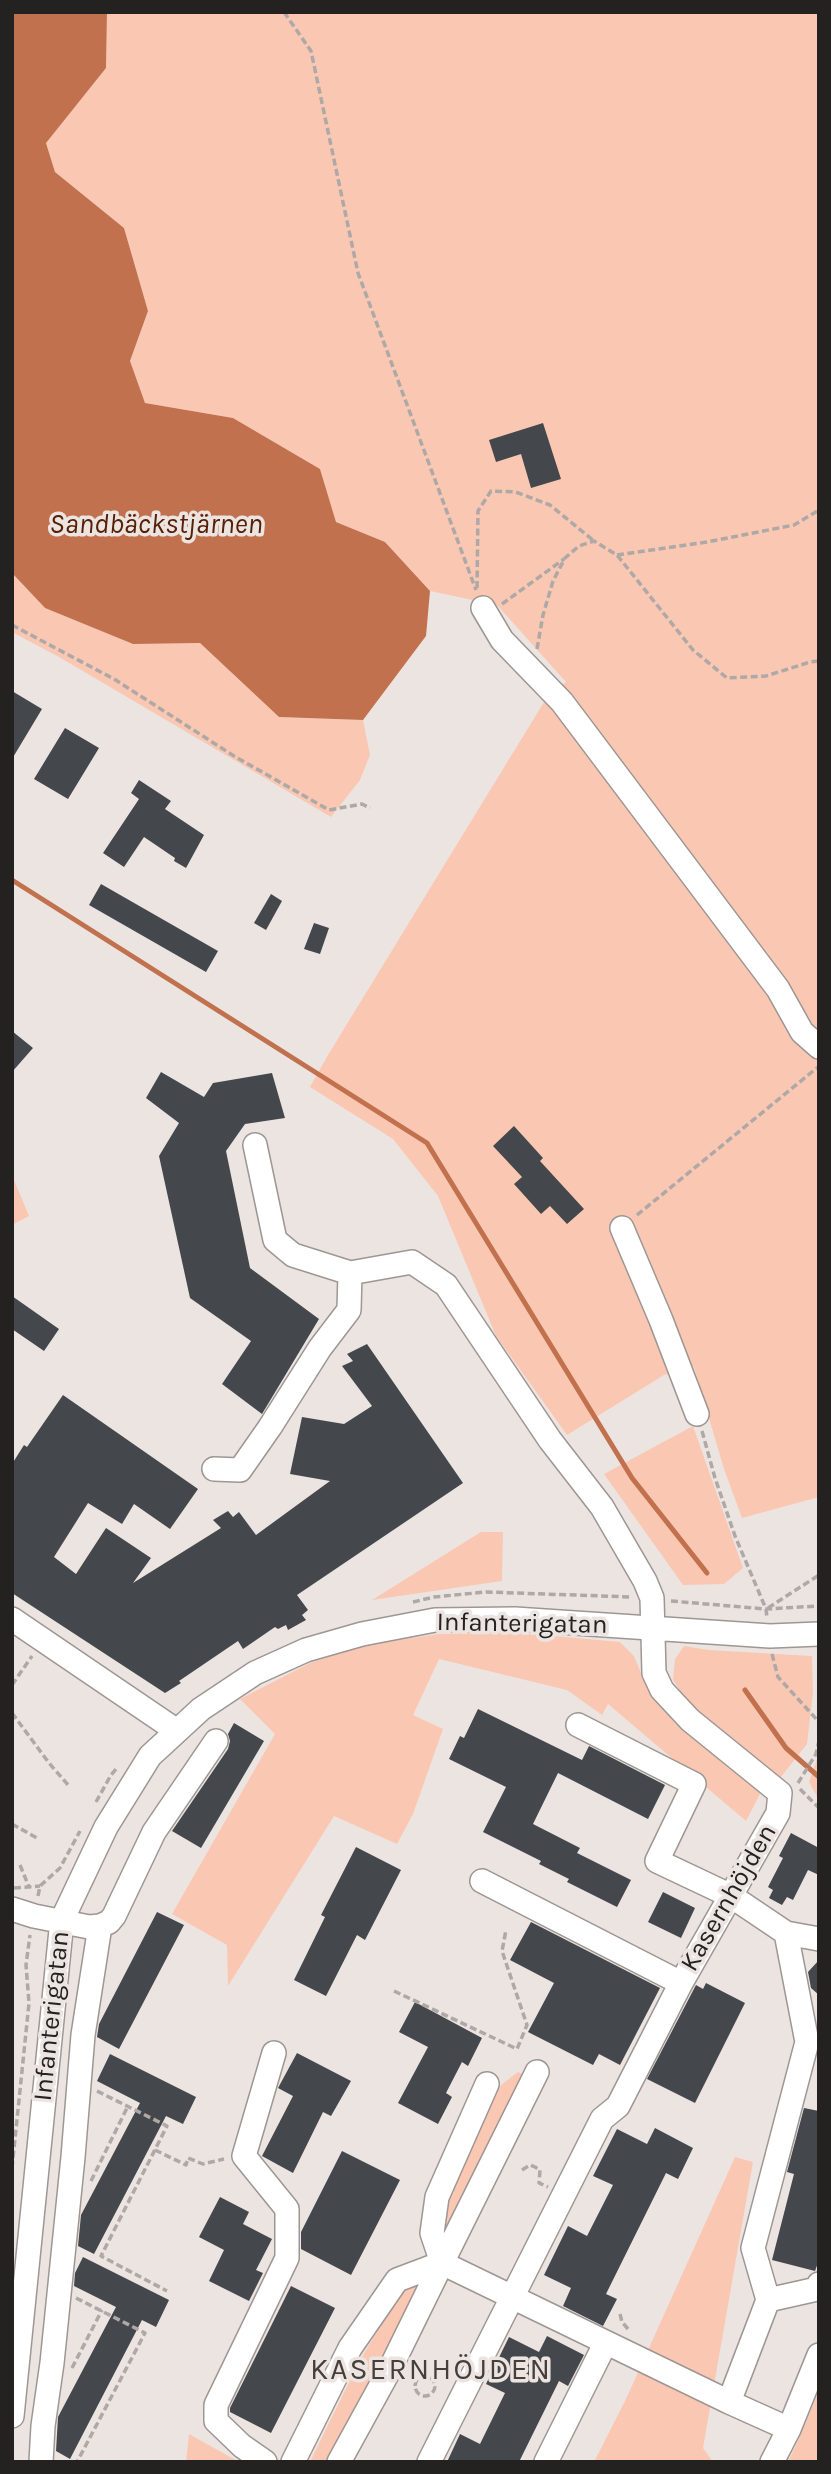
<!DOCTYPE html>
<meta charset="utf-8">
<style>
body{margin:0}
#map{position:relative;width:831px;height:2474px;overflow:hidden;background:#ece4e1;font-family:Karla,sans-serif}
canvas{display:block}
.frame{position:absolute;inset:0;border:14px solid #242221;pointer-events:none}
</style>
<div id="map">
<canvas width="831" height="2474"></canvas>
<div class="frame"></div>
</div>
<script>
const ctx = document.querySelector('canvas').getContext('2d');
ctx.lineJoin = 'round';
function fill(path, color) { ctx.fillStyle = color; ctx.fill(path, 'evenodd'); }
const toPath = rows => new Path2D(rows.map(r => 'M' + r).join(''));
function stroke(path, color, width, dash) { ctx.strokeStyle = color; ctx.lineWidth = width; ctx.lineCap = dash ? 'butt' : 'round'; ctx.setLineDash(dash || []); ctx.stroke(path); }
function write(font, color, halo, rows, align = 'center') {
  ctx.font = font + ' Karla,sans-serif'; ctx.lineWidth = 7; ctx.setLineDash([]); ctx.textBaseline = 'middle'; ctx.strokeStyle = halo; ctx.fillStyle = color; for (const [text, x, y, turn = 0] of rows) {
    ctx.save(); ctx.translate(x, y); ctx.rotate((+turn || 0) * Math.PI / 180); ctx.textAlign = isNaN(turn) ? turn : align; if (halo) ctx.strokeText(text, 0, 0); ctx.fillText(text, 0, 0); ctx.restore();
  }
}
fill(toPath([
 [107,12,819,12,819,1497,742,1518,724,1469,694,1367,664,1375,567,1435,496,1336,438,1196,393,1139,310,1087,328,1055,544,702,566,682,497,605,430,591,385,542,336,522,320,469,233,418,145,403,130,361,148,311,124,228,55,172,46,142,106,68],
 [12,573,45,608,133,644,200,643,279,717,363,720,370,755,360,780,331,817,59,657,12,632],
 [12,1175,29,1216,12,1225],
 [693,1426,743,1568,724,1584,683,1585,604,1474],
 [481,1532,503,1532,502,1581,372,1600],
 [511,1632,620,1642,634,1656,646,1685,672,1719,762,1790,746,1821,608,1704,602,1715,567,1690,439,1659,413,1715,443,1729,413,1814,397,1844,334,1816,228,1986,227,1945,172,1914,275,1734,240,1699,310,1663,364,1645,439,1634],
 [684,1646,709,1650,812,1656,813,1693,807,1744,780,1778,708,1723,687,1701,673,1680,675,1659],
 [819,1753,819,1800,809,1782],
 [518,2072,528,2077,448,2241,441,2222,448,2191,501,2085],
 [735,2157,753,2162,703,2448,713,2462,594,2462,626,2399],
 [418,2284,420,2286,330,2462,310,2462,359,2362,383,2322,405,2286],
 [819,2391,818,2462,788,2462,798,2441],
 [189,2434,239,2462,186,2462]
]), '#fac8b2');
fill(toPath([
 [12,12,107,12,106,68,46,143,55,172,124,228,148,311,130,361,145,403,233,418,320,469,336,522,385,542,430,591,426,636,363,720,279,717,200,643,133,644,45,608,12,573]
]), '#c1714d');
stroke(toPath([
 [12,880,427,1143,632,1478,707,1573],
 [745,1690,786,1748,819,1777]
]), '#c1714d', 5);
fill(toPath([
 [543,423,561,479,531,488,521,454,496,462,489,440],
 [12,691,42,709,12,759],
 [65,728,99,748,68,799,34,779],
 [139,780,171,801,165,809,204,835,186,868,174,861,175,858,144,837,124,867,103,853,139,799,131,793],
 [101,884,218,951,206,972,89,905],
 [271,894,282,901,266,930,254,923],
 [314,923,329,928,320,954,304,949],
 [12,1031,33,1048,12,1072],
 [161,1072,204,1097,213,1083,272,1073,285,1118,245,1124,226,1151,250,1268,319,1319,262,1414,222,1384,251,1341,190,1298,159,1156,179,1123,146,1098],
 [514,1126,543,1158,540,1161,584,1209,567,1224,550,1206,541,1214,514,1184,522,1177,493,1146],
 [12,1296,59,1329,44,1351,12,1329],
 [367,1344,463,1483,297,1595,308,1610,302,1615,306,1620,288,1630,286,1625,278,1629,275,1627,243,1649,238,1641,179,1681,181,1683,165,1693,12,1593,12,1464,24,1445,27,1447,63,1395,198,1489,170,1529,134,1504,122,1524,88,1503,54,1557,76,1574,106,1528,151,1558,133,1583,221,1528,213,1520,228,1511,233,1517,239,1512,256,1535,330,1481,290,1474,302,1417,344,1424,372,1406,342,1366,353,1361,347,1354],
 [478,1709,582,1760,589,1746,665,1785,648,1819,558,1773,533,1824,580,1848,577,1853,631,1880,617,1907,567,1882,569,1879,539,1864,541,1861,483,1832,506,1787,449,1759,460,1736,464,1738],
 [234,1723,264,1741,201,1848,172,1831,228,1749,230,1741,228,1734],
 [791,1833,819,1848,819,1875,808,1870,793,1900,787,1897,782,1905,769,1898,773,1890,768,1887,783,1858,779,1856],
 [356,1847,401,1870,365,1940,357,1935,326,1996,294,1980,325,1917,321,1915],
 [663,1892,695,1908,681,1938,648,1922],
 [157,1912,184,1925,119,2049,97,2037,99,2024],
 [531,1922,660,1988,620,2065,599,2054,593,2065,528,2032,554,1983,510,1960],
 [819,1960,819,1995,811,1988,808,1972],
 [706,1983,745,2003,695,2103,647,2079,696,1985,703,1989],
 [415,2002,482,2038,468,2066,462,2062,446,2093,452,2097,438,2124,398,2103,428,2047,399,2032],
 [297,2053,351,2081,331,2116,323,2112,293,2173,262,2156,293,2096,278,2088],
 [110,2054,196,2097,183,2124,166,2116,94,2254,78,2246,81,2215,140,2103,97,2081],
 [804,2108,819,2111,819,2260,815,2271,772,2260,794,2174,787,2172],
 [655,2128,693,2148,678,2179,666,2173,606,2294,617,2299,603,2326,563,2306,571,2288,544,2275,568,2226,587,2236,613,2185,593,2176,617,2129,647,2144],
 [342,2151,400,2180,351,2275,301,2249,301,2232],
 [220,2197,249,2212,243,2224,272,2239,256,2270,263,2273,249,2301,209,2281,224,2250,199,2237],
 [83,2257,169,2300,156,2327,142,2320,70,2459,56,2451,58,2417,116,2307,74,2286,75,2273],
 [291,2286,335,2308,271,2433,230,2412,230,2408],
 [547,2336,584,2355,568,2386,559,2381,519,2462,447,2462,460,2434,480,2444,505,2393,486,2384,509,2337,539,2352]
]), '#44484c');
const minor = toPath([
 [483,608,502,640,562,702,778,989,802,1032,819,1047],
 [255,1145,275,1240,293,1255,350,1273,412,1262,446,1285,550,1440,602,1507,645,1581,652,1598,654,1673,662,1690,690,1720,780,1793,778,1813,681,1983,618,2106,602,2119,429,2462],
 [622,1228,661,1320,697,1414],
 [214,1469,240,1470,270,1427,320,1348,349,1310,350,1273],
 [12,1619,177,1731],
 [578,1725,694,1784,657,1861,731,1896,786,1933,807,2042,753,2248,768,2300,817,2289,819,2284],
 [482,1881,681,1983],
 [12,1909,34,1916,89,1927,100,1926,109,1922,114,1916,154,1832,216,1741],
 [786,1933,819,1939],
 [442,2263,729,2402,768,2300],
 [729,2402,789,2429],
 [12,2416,62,1920,106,1827,150,1756,201,1709,255,1673,306,1650,362,1634,435,1620,515,1619,770,1636,819,1634],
 [41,2462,43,2426,52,2363,73,2157,83,2035,100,1926],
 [265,2462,242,2446,216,2421,216,2405,287,2258,287,2209,244,2156,274,2053],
 [293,2462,350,2348,397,2280,442,2263,537,2072],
 [339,2462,390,2369,442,2263,432,2233,437,2197,487,2084],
 [546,2462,600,2354],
 [772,2462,789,2429,819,2355]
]);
stroke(minor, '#9d9693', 26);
stroke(toPath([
 [284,12,311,51,358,273,476,590],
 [617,555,707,542,794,525,819,510],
 [477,588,478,511,491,491,516,492,550,505,594,541],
 [502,604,564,559],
 [12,625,114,679,234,756,329,810,362,804,370,808],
 [537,649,543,615,553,581,565,558,579,546,594,541,617,555,693,650,727,678,766,676,810,662,819,661],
 [637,1215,818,1067],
 [702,1431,715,1478,735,1536,766,1609,767,1618],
 [671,1601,766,1609,819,1606],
 [413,1602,434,1597,486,1592,632,1597],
 [768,1608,819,1575],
 [772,1654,778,1677,819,1722],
 [12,1685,32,1656],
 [12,1713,49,1763,69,1786],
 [798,1783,816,1754,819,1741],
 [800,1789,819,1808],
 [96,1802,111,1775,117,1768],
 [12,1824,37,1838],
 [20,1865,29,1887],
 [14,1888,40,1886],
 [38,1896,40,1886,60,1868,80,1831],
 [394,1991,517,2049,527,2025,502,1951,506,1930],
 [97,2091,167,2126,101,2256,167,2291],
 [155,2150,186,2165,188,2158,203,2164,224,2159],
 [12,2168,29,2003,26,1965,30,1935],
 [522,2170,530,2165,535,2167,540,2170,539,2183,548,2187],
 [91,2181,128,2106],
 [76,2298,145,2333,77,2462],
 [620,2314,622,2322,628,2329],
 [72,2368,102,2310],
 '415 2386a10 10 0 1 1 20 0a10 10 0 1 1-20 0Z'
]), '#aea8a6', 3.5, [7, 3.5]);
stroke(minor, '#fff', 23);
write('26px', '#242221', '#ece4e1', [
 ["Infanterigatan",522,1624,1],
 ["Kasernhöjden",729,1898,-60],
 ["Infanterigatan",52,2016,-84]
]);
write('italic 28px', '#552005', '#ece4e1', [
 ["Sandbäckstjärnen",156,525]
]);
ctx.letterSpacing = '2px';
write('30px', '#453f3c', '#ece4e1', [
 ["KASERNHÖJDEN",431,2370]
]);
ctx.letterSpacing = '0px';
</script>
